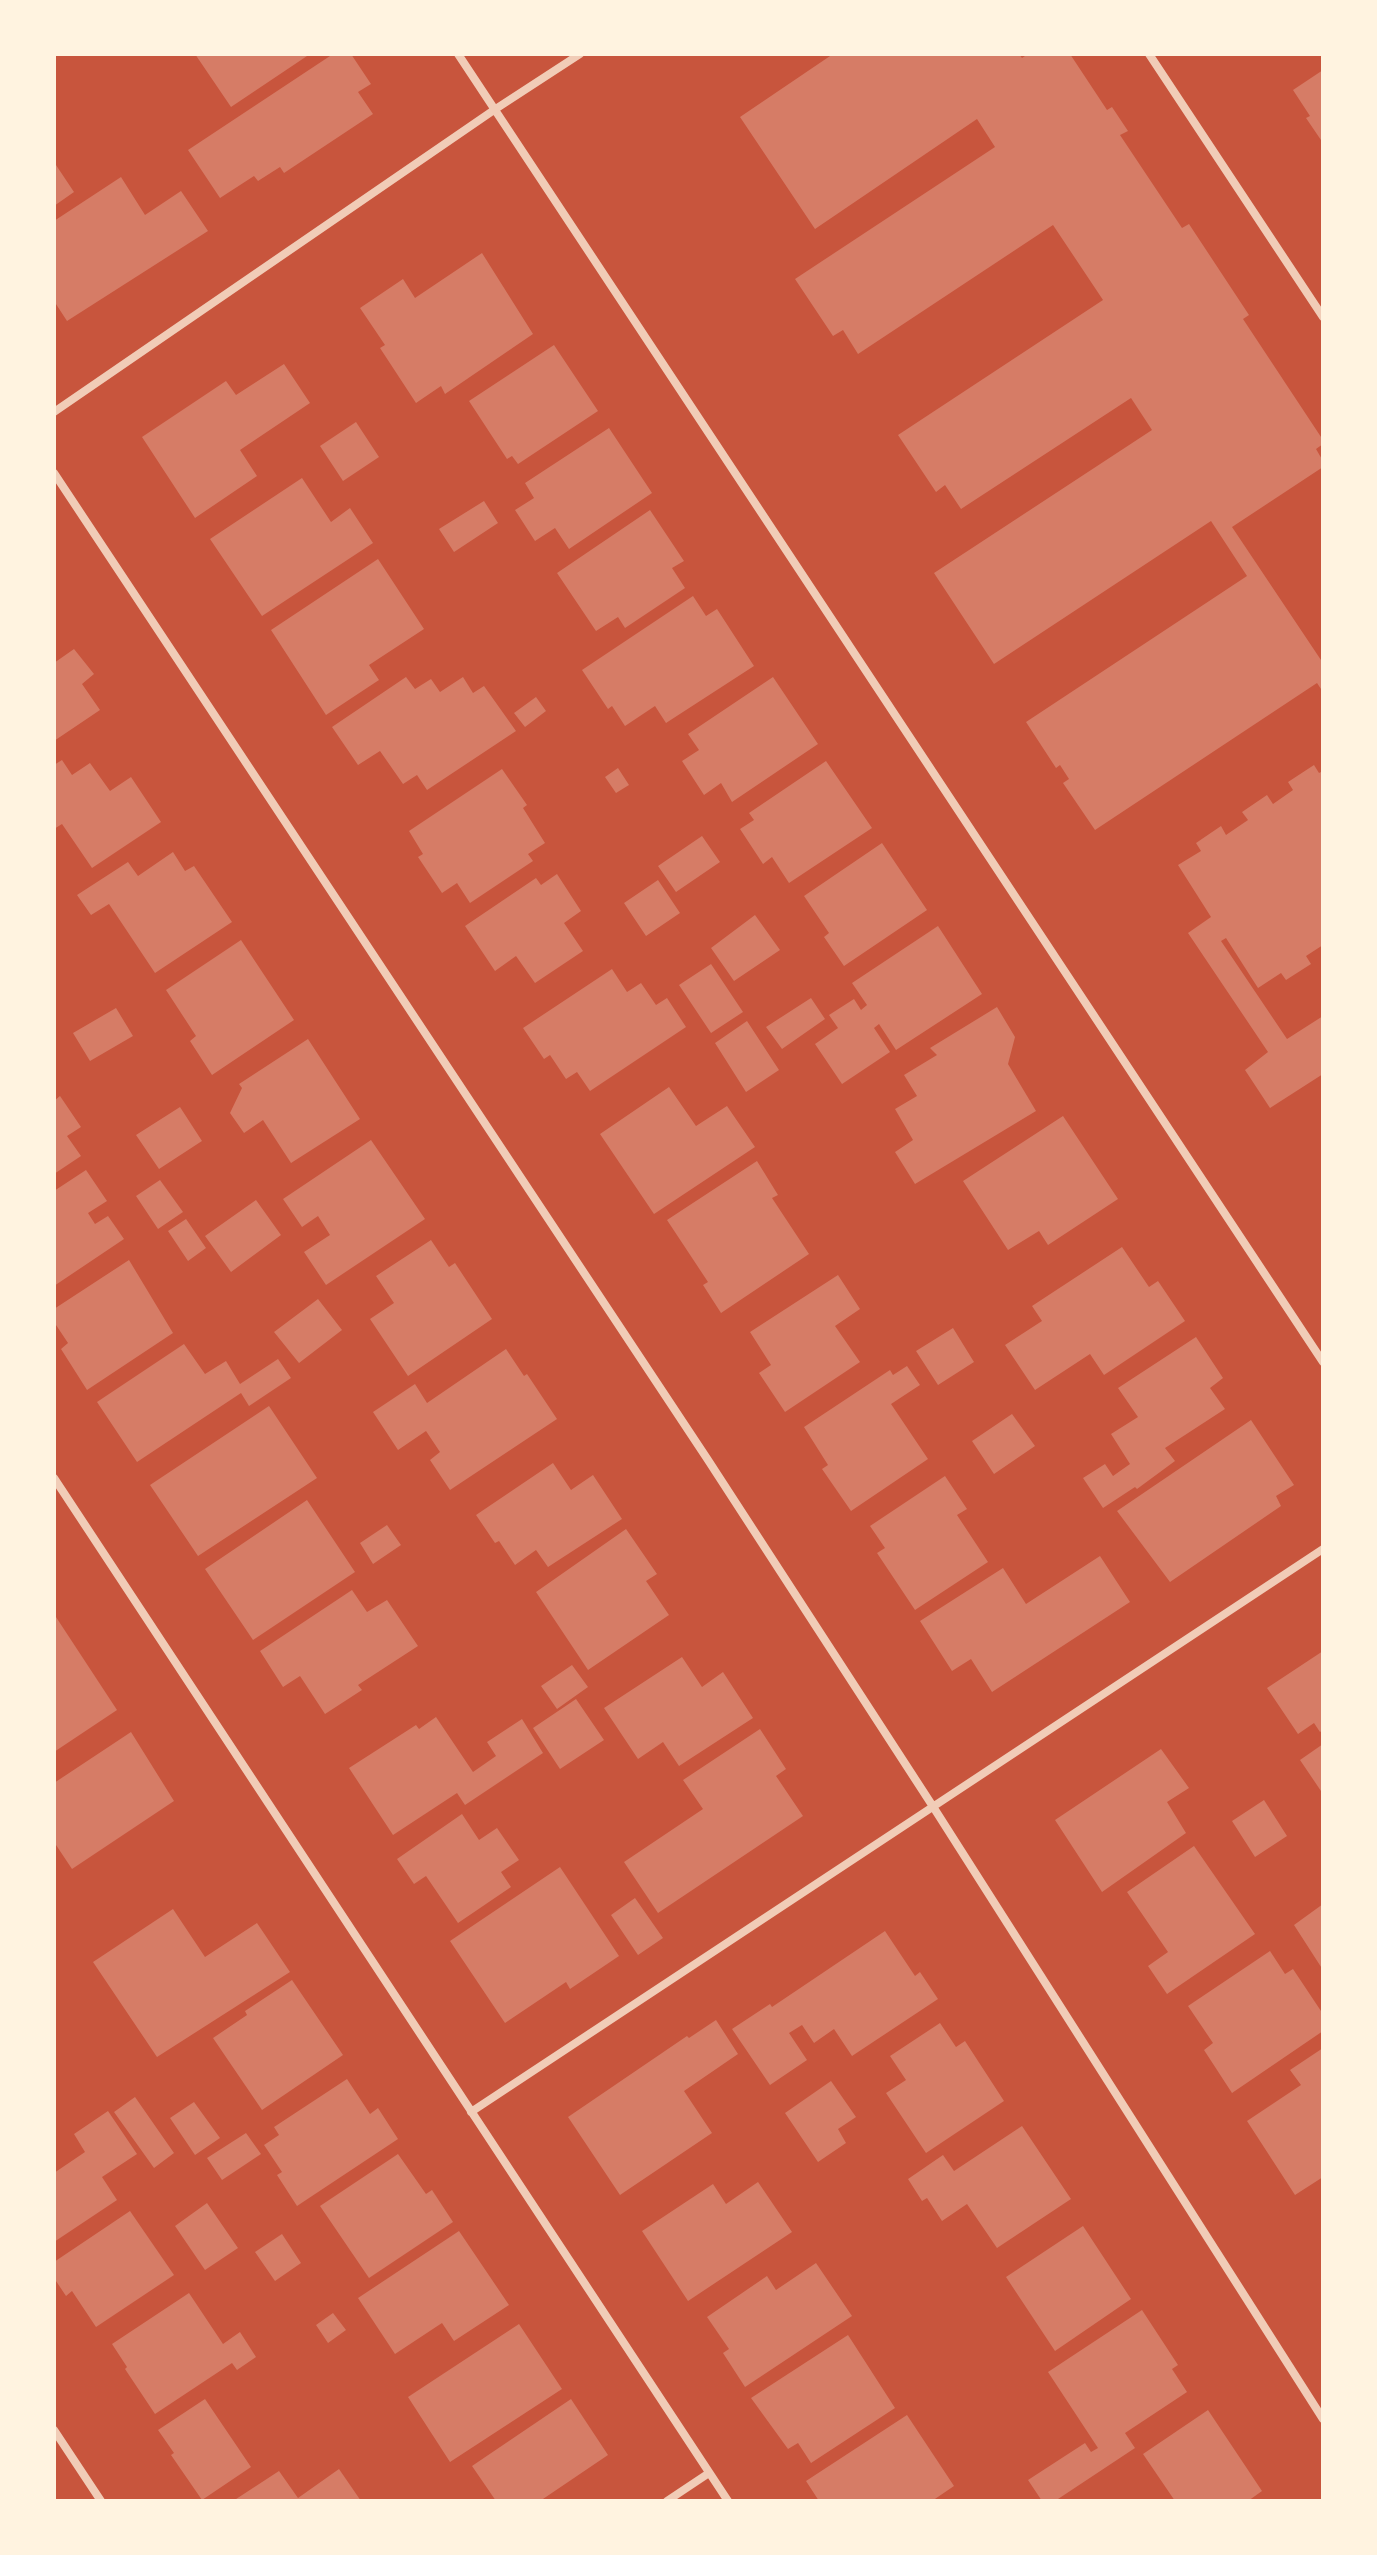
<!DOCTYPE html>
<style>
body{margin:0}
#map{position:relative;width:1377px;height:2555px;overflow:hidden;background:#c8553d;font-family:"Times New Roman",serif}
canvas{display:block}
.frame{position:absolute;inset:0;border:56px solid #fff3e0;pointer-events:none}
</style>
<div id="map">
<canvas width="1377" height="2555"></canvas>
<div class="frame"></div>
</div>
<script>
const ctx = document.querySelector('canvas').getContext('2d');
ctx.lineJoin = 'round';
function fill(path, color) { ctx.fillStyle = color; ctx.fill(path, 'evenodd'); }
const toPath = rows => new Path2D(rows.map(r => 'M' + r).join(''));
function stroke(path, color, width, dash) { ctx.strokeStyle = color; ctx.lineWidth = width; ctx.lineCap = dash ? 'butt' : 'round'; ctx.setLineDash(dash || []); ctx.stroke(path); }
fill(toPath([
 [195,54,310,54,231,107],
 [333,54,351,54,371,84,358,92,373,114,284,173,280,167,258,181,254,176,220,198,188,150],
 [833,54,1019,54,1022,58,1028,54,1070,54,1107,110,1112,107,1128,131,1120,135,1182,228,1189,224,1249,315,1243,319,1323,440,1323,444,1316,449,1323,461,1323,467,1232,527,1323,663,1323,692,1317,683,1095,830,1063,783,1069,779,1060,765,1056,768,1026,722,1247,576,1211,521,994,664,934,573,1152,430,1131,398,961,509,945,485,936,492,898,435,1103,300,1053,225,858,354,843,330,833,336,795,279,995,147,977,119,815,229,740,117],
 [1323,70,1323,143,1306,118,1310,116,1293,90],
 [54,162,74,192,54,206],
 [121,177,145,215,181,191,208,231,67,321,54,301,54,221],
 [482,253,533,334,445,394,441,386,416,403,380,348,385,345,360,308,403,279,415,298],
 [554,345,598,411,518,464,512,456,507,459,469,401],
 [284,364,310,403,240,450,257,476,195,518,142,437,226,381,236,395],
 [356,422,379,457,343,481,320,446],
 [609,428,652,493,569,549,555,528,535,541,515,510,534,498,525,483],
 [302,478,331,522,350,508,373,543,262,616,210,539],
 [484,501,498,523,454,552,439,529],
 [650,510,684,561,672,568,685,588,625,628,618,617,596,631,557,573],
 [378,559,424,629,369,665,379,680,326,715,271,630],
 [693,596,706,616,717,609,754,666,666,723,655,706,625,726,612,706,608,709,582,670],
 [74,649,94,674,82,684,100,710,54,741,54,663],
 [406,677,415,689,431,679,440,692,463,677,473,693,484,686,516,731,427,790,417,775,403,784,380,751,358,765,332,727],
 [773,677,818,744,732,802,721,783,704,795,682,761,699,750,688,734],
 [536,697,546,711,525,727,514,713],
 [62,760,72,775,90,763,110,791,131,777,161,822,92,868,62,824,54,829,54,765],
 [826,761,872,828,789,883,772,857,763,864,740,829,754,820,749,813],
 [1314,765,1319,773,1323,771,1323,945,1306,956,1311,964,1286,980,1281,973,1258,988,1226,938,1221,941,1287,1039,1323,1016,1323,1074,1270,1108,1245,1070,1268,1052,1188,933,1211,917,1178,865,1201,851,1196,843,1221,826,1226,835,1248,820,1242,812,1267,795,1273,804,1293,790,1288,782],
 [618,768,629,785,616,793,605,777],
 [502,769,527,805,523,808,545,843,528,854,533,861,470,903,457,883,442,893,418,857,423,854,409,831],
 [702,836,720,862,676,892,658,866],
 [882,843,927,910,844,966,824,937,829,933,804,896],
 [173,852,185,871,194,866,232,922,155,973,109,904,91,915,77,895,128,862,138,876],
 [557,874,581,911,564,923,583,951,535,983,516,956,495,971,465,926,536,878,541,885],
 [658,880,680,913,646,936,624,903],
 [755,915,780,950,734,981,711,948],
 [938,926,982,994,896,1050,879,1024,874,1028,890,1052,842,1084,815,1044,838,1028,829,1015,854,999,861,1010,867,1005,852,983],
 [241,940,294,1020,212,1075,190,1041,196,1036,166,990],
 [711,964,743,1012,711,1033,679,985],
 [612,969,627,992,641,983,656,1005,667,998,686,1027,590,1091,577,1072,566,1079,550,1055,544,1059,523,1028],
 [811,998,825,1019,782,1049,766,1027],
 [997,1007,1015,1037,1008,1064,1036,1111,915,1184,895,1152,913,1140,895,1109,917,1096,904,1075,937,1055,930,1048],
 [116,1008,133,1036,90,1061,73,1033],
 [747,1021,779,1070,746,1092,715,1043],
 [308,1039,360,1119,291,1163,263,1120,244,1133,230,1113,242,1088,239,1084],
 [669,1087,696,1126,727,1106,755,1147,654,1214,600,1134],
 [60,1096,81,1127,67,1136,81,1156,54,1174,54,1101],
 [180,1107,202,1141,159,1169,136,1135],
 [1063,1116,1118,1199,1048,1245,1039,1231,1008,1250,963,1181],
 [371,1140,425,1219,326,1285,304,1252,330,1235,318,1216,302,1227,283,1199],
 [757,1161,778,1195,772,1198,809,1254,721,1313,703,1285,708,1282,667,1220],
 [86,1170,107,1201,88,1213,95,1224,108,1216,124,1239,54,1286,54,1191],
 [160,1180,183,1212,158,1229,136,1196],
 [256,1200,281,1235,231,1272,205,1236],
 [186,1219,206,1248,188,1261,168,1231],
 [431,1240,449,1267,455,1263,492,1319,408,1376,370,1319,394,1303,376,1276],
 [1122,1247,1149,1287,1158,1281,1185,1321,1104,1375,1090,1354,1035,1390,1005,1345,1042,1321,1032,1306],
 [129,1260,173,1333,87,1390,61,1349,68,1343,54,1322,54,1309],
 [838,1275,860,1309,835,1326,860,1362,785,1412,759,1373,771,1365,750,1332],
 [318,1299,342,1330,299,1363,274,1332],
 [953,1328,974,1362,938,1385,916,1351],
 [1196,1337,1223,1378,1210,1388,1225,1409,1165,1448,1175,1461,1137,1489,1135,1487,1103,1508,1083,1478,1105,1464,1113,1476,1130,1464,1111,1434,1138,1417,1118,1388],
 [184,1344,205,1374,226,1361,240,1384,278,1359,291,1378,249,1406,241,1393,137,1462,97,1402],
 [506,1349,524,1376,527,1374,557,1419,450,1490,430,1460,440,1452,426,1431,398,1450,373,1412,415,1384,427,1403],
 [907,1366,920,1385,891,1404,928,1459,851,1511,822,1469,828,1465,804,1427,890,1370,893,1375],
 [269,1406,317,1478,198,1556,150,1485],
 [1012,1414,1035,1446,994,1474,972,1441],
 [1251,1420,1294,1485,1276,1496,1281,1506,1170,1582,1117,1511],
 [553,1463,571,1490,593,1475,622,1519,548,1567,536,1550,515,1565,499,1541,495,1543,476,1515],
 [945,1476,967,1509,957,1515,988,1562,915,1610,877,1553,885,1548,870,1526],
 [307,1500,355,1572,253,1640,205,1569],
 [387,1525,401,1545,373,1564,360,1543],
 [626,1529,657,1574,646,1581,669,1615,588,1670,536,1592],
 [1100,1556,1130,1602,992,1692,971,1659,952,1671,920,1621,1003,1568,1026,1604],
 [352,1590,367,1612,387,1600,418,1646,358,1685,362,1690,325,1714,300,1676,283,1687,260,1651],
 [54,1614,117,1710,54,1752],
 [1323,1651,1323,1730,1320,1732,1314,1723,1298,1734,1267,1688],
 [682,1657,702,1687,723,1672,753,1718,679,1766,663,1742,638,1759,604,1708],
 [572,1665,588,1687,557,1709,541,1686],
 [576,1699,604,1740,560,1769,533,1728],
 [436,1717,473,1772,496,1756,487,1742,522,1719,543,1753,465,1805,457,1793,393,1835,349,1768,416,1725,419,1729],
 [760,1729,786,1769,776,1776,803,1816,658,1913,624,1862,703,1809,683,1780],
 [131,1732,174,1801,72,1869,54,1842,54,1783],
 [1323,1744,1323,1794,1300,1760],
 [1161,1749,1189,1788,1167,1802,1186,1833,1102,1892,1055,1820],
 [1264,1800,1287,1836,1255,1857,1232,1821],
 [462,1814,479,1840,497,1828,519,1860,501,1872,511,1887,458,1923,426,1876,414,1884,397,1859],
 [1194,1846,1255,1934,1167,1994,1148,1966,1168,1952,1127,1892],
 [560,1867,619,1956,570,1989,566,1982,505,2023,450,1941],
 [635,1898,663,1938,638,1955,611,1915],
 [1323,1904,1323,1970,1294,1925],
 [173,1909,205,1957,257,1923,290,1972,157,2057,93,1962],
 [885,1931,915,1976,920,1972,938,1999,852,2056,834,2029,814,2043,802,2025,789,2033,807,2060,770,2085,732,2029,770,2004,772,2007],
 [1270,1951,1285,1974,1293,1969,1323,2014,1323,2031,1232,2093,1204,2050,1213,2043,1188,2006],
 [292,1980,343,2055,262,2110,213,2038,247,2015,245,2011],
 [716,2020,738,2054,684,2091,712,2133,620,2195,568,2117,687,2036,689,2038],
 [940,2023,956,2047,965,2041,1004,2101,926,2153,886,2093,906,2080,890,2056],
 [1323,2048,1323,2177,1295,2195,1247,2121,1301,2085,1290,2070],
 [347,2079,370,2114,378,2108,398,2139,297,2206,277,2175,282,2172,264,2145,279,2135,274,2127],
 [831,2081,856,2117,838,2129,846,2143,818,2162,785,2113],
 [135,2097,174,2153,154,2168,114,2112],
 [194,2102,220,2138,195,2155,170,2118],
 [108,2111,137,2154,102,2177,117,2200,54,2242,54,2173,85,2152,74,2134],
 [1022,2126,1071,2199,997,2248,967,2204,942,2221,927,2198,922,2201,908,2179,943,2155,954,2171],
 [246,2133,261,2154,222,2180,207,2158],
 [398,2154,426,2194,432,2190,453,2222,369,2278,320,2206],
 [758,2182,792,2232,688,2301,642,2231,713,2184,726,2204],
 [207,2203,238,2248,205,2270,175,2226],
 [130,2211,174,2275,96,2327,72,2291,66,2296,54,2278,54,2262],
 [1083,2226,1131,2299,1055,2351,1006,2277],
 [459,2231,509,2305,454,2341,442,2323,395,2354,358,2298],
 [282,2234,301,2263,275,2281,255,2252],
 [816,2263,852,2316,745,2387,723,2353,729,2349,707,2317,767,2276,776,2290],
 [189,2293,223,2344,240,2332,256,2357,237,2370,232,2363,155,2414,125,2369,127,2367,112,2344],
 [1142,2310,1178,2365,1172,2369,1187,2392,1125,2433,1135,2448,1055,2501,1042,2501,1028,2480,1085,2443,1091,2452,1098,2448,1048,2372],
 [333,2313,346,2330,328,2343,316,2325],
 [519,2324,562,2389,450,2462,408,2397],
 [848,2335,895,2408,811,2463,798,2443,788,2449,751,2398],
 [205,2399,251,2467,202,2500,171,2455,174,2453,158,2430],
 [571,2399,608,2455,540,2501,496,2501,472,2466],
 [1208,2410,1262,2491,1248,2501,1175,2501,1143,2454],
 [907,2415,954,2486,932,2501,819,2501,806,2481],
 [339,2469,361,2501,233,2501,279,2471,298,2498]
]), '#d67c66');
stroke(toPath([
 [458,54,1323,1362],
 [1149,54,1323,317],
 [54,412,494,110,580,54],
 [54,473,708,1460,932,1805,1323,2419],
 [54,1478,728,2501],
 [471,2112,1323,1549],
 [54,2430,101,2501],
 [667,2501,709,2473]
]), '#f1ccb7', 8);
</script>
